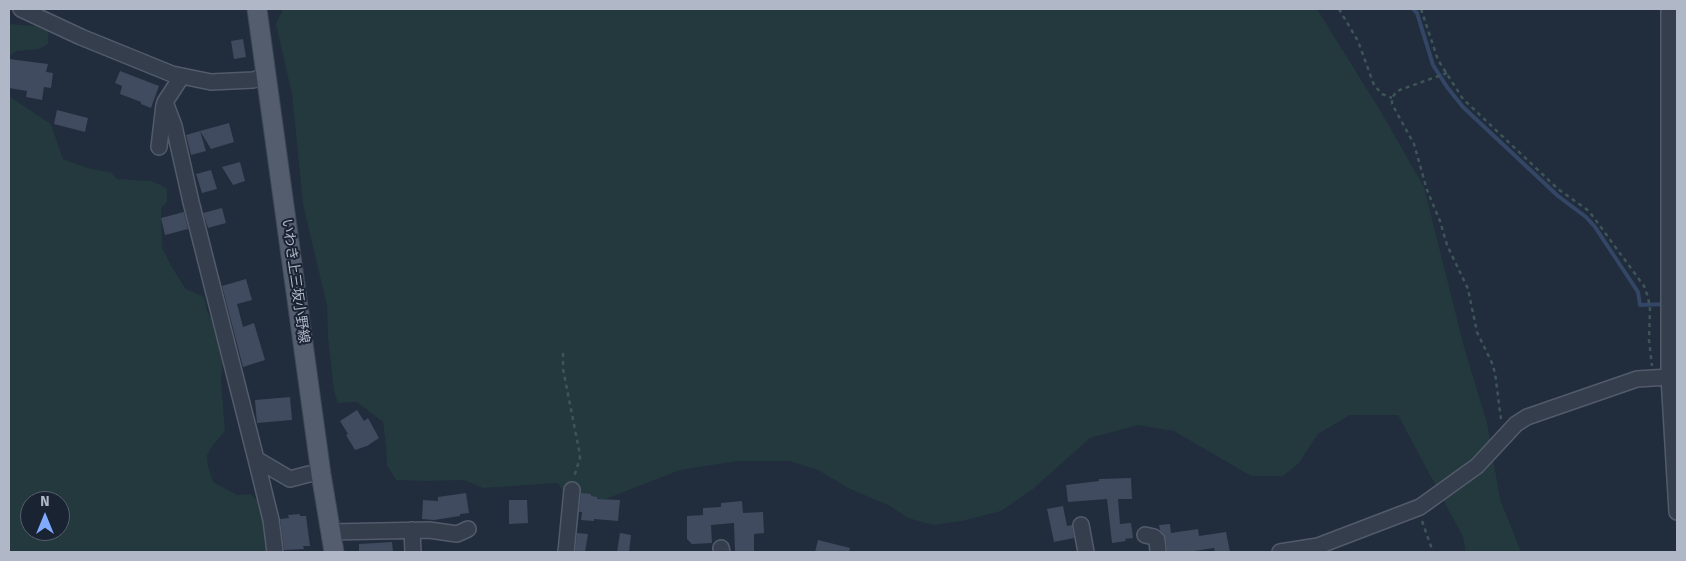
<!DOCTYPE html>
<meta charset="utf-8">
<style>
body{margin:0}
#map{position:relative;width:1686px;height:561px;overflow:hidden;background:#212c3d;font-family:"Fira Sans",sans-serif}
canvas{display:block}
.frame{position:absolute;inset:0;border:10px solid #b0b8c8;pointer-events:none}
.north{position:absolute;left:20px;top:491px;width:50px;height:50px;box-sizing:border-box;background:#1a2332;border:1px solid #565f6e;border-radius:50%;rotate:0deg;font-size:14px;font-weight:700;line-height:20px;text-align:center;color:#b0b8c8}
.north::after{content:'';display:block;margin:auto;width:18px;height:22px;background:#7faafe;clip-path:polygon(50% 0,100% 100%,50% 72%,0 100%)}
</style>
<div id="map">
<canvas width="1686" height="561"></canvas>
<div class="frame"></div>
<div class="north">N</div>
</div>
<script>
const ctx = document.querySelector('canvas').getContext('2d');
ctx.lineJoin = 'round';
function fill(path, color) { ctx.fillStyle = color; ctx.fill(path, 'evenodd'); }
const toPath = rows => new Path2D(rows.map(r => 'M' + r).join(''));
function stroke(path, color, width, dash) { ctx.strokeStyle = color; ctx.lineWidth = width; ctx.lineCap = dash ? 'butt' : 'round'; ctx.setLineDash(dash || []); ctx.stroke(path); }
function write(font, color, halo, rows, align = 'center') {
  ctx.font = font + ' "Fira Sans","Noto Sans JP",sans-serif'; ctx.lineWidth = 4; ctx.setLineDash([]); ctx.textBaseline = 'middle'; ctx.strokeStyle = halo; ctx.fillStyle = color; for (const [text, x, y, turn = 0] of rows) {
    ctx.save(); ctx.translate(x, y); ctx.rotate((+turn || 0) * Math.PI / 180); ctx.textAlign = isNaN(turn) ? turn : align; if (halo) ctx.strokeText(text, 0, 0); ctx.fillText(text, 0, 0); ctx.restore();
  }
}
fill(toPath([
 [283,9,1317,9,1381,112,1424,187,1464,347,1487,423,1500,499,1521,552,1466,552,1463,537,1398,415,1350,415,1318,434,1299,463,1283,476,1251,476,1174,431,1138,425,1090,438,1033,489,1001,511,962,521,933,525,908,518,888,505,850,489,818,470,789,461,738,461,680,470,606,499,590,502,574,499,564,493,558,483,483,488,464,480,426,481,396,480,387,465,386,445,383,422,357,402,338,403,334,391,328,338,327,306,303,204,292,94,276,24],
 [9,24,49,27,48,44,39,49,16,51,9,57],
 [9,96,51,124,63,159,91,169,110,172,117,179,151,181,161,185,167,189,167,202,161,208,162,248,173,269,186,289,204,297,207,311,217,330,224,351,221,380,225,431,213,445,207,455,208,466,213,482,237,495,250,494,259,502,264,522,268,547,265,552,9,552],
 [30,501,60,501,60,531,30,531]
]), '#23393e');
stroke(toPath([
 [1413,9,1417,13,1433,65,1447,87,1463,107,1558,196,1586,217,1595,227,1638,292,1640,305,1666,304]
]), '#344665', 4);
fill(toPath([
 [243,39,246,57,234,59,231,41],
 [9,59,48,64,46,72,53,73,51,88,44,87,42,100,26,97,27,91,9,88],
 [120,71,159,86,151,108,141,104,141,102,120,94,122,86,115,83],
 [57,110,88,118,85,132,54,124],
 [229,123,234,142,211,149,200,131],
 [200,131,206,151,191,155,186,135],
 [240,162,245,181,233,185,222,167],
 [211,170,217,189,202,193,196,174],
 [222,208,226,223,208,228,203,213],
 [184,212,188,229,165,235,161,218],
 [246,279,252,300,237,304,243,327,254,323,265,360,243,367,222,286],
 [290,397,292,420,257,423,255,400],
 [357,410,364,421,368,418,379,438,367,446,355,450,346,435,348,434,340,421],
 [1131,478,1132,499,1118,499,1120,524,1131,523,1133,538,1125,539,1126,541,1112,543,1107,499,1068,502,1066,485,1099,481,1099,479],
 [466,493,469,513,460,514,460,516,434,520,422,519,423,500,438,501,438,497],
 [581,493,591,494,591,496,597,497,597,499,620,500,618,521,594,519,594,521,581,520,582,512,579,512],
 [509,500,527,500,528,523,509,524],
 [742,501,743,513,763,512,764,533,754,534,754,552,735,552,734,523,711,525,712,543,692,544,687,539,687,516,703,515,703,508,721,507,721,503],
 [1063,506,1067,526,1072,525,1074,538,1054,542,1047,509],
 [300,514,300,516,306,516,310,546,303,546,304,549,284,550,280,519,289,518,288,515],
 [1170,524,1171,533,1198,529,1199,536,1226,532,1230,552,1215,552,1214,548,1188,552,1167,552,1166,539,1160,530,1159,525],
 [577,533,588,534,585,552,575,552],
 [620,533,631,535,629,552,617,552],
 [818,540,850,548,849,552,815,552],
 [392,542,393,552,359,552,359,544]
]), '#404b5f');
const minor = toPath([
 [21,9,81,37,172,74,211,82,253,80,266,76],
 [1669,9,1669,377,1677,512],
 [182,76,165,102,174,126,191,202,256,459,290,479,309,474,321,474],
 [159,147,164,105],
 [256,459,271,520,275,552],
 [1081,525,1086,552],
 [412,530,413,552],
 [330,532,429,530,457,534,468,529],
 [1145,535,1154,537,1157,540,1158,552],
 [721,548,722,552],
 [566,552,572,490],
 [1280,552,1318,546,1420,507,1477,466,1516,424,1527,417,1637,379,1669,377]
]);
const major = toPath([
 [257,9,321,474,334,552]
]);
stroke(minor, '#535b6b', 18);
stroke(major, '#3e4756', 21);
stroke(toPath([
 [1339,9,1358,41,1374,85,1382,94,1392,98],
 [1421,9,1438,60,1463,99,1558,189,1589,211,1644,286,1648,297,1650,309,1649,340,1652,366],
 [1447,73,1397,91,1392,98,1392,104,1414,144,1427,190,1440,221,1447,245,1468,289,1477,332,1492,363,1495,373,1501,419],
 [563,353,563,369,579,450,580,458,574,477],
 [1422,521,1433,552]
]), '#3e5558', 2.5, [4, 4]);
stroke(minor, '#353e4d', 15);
stroke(major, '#535d6d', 19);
write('14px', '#b0b8c8', '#1a2332', [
 ["いわき上三坂小野線",295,281,82]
]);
</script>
